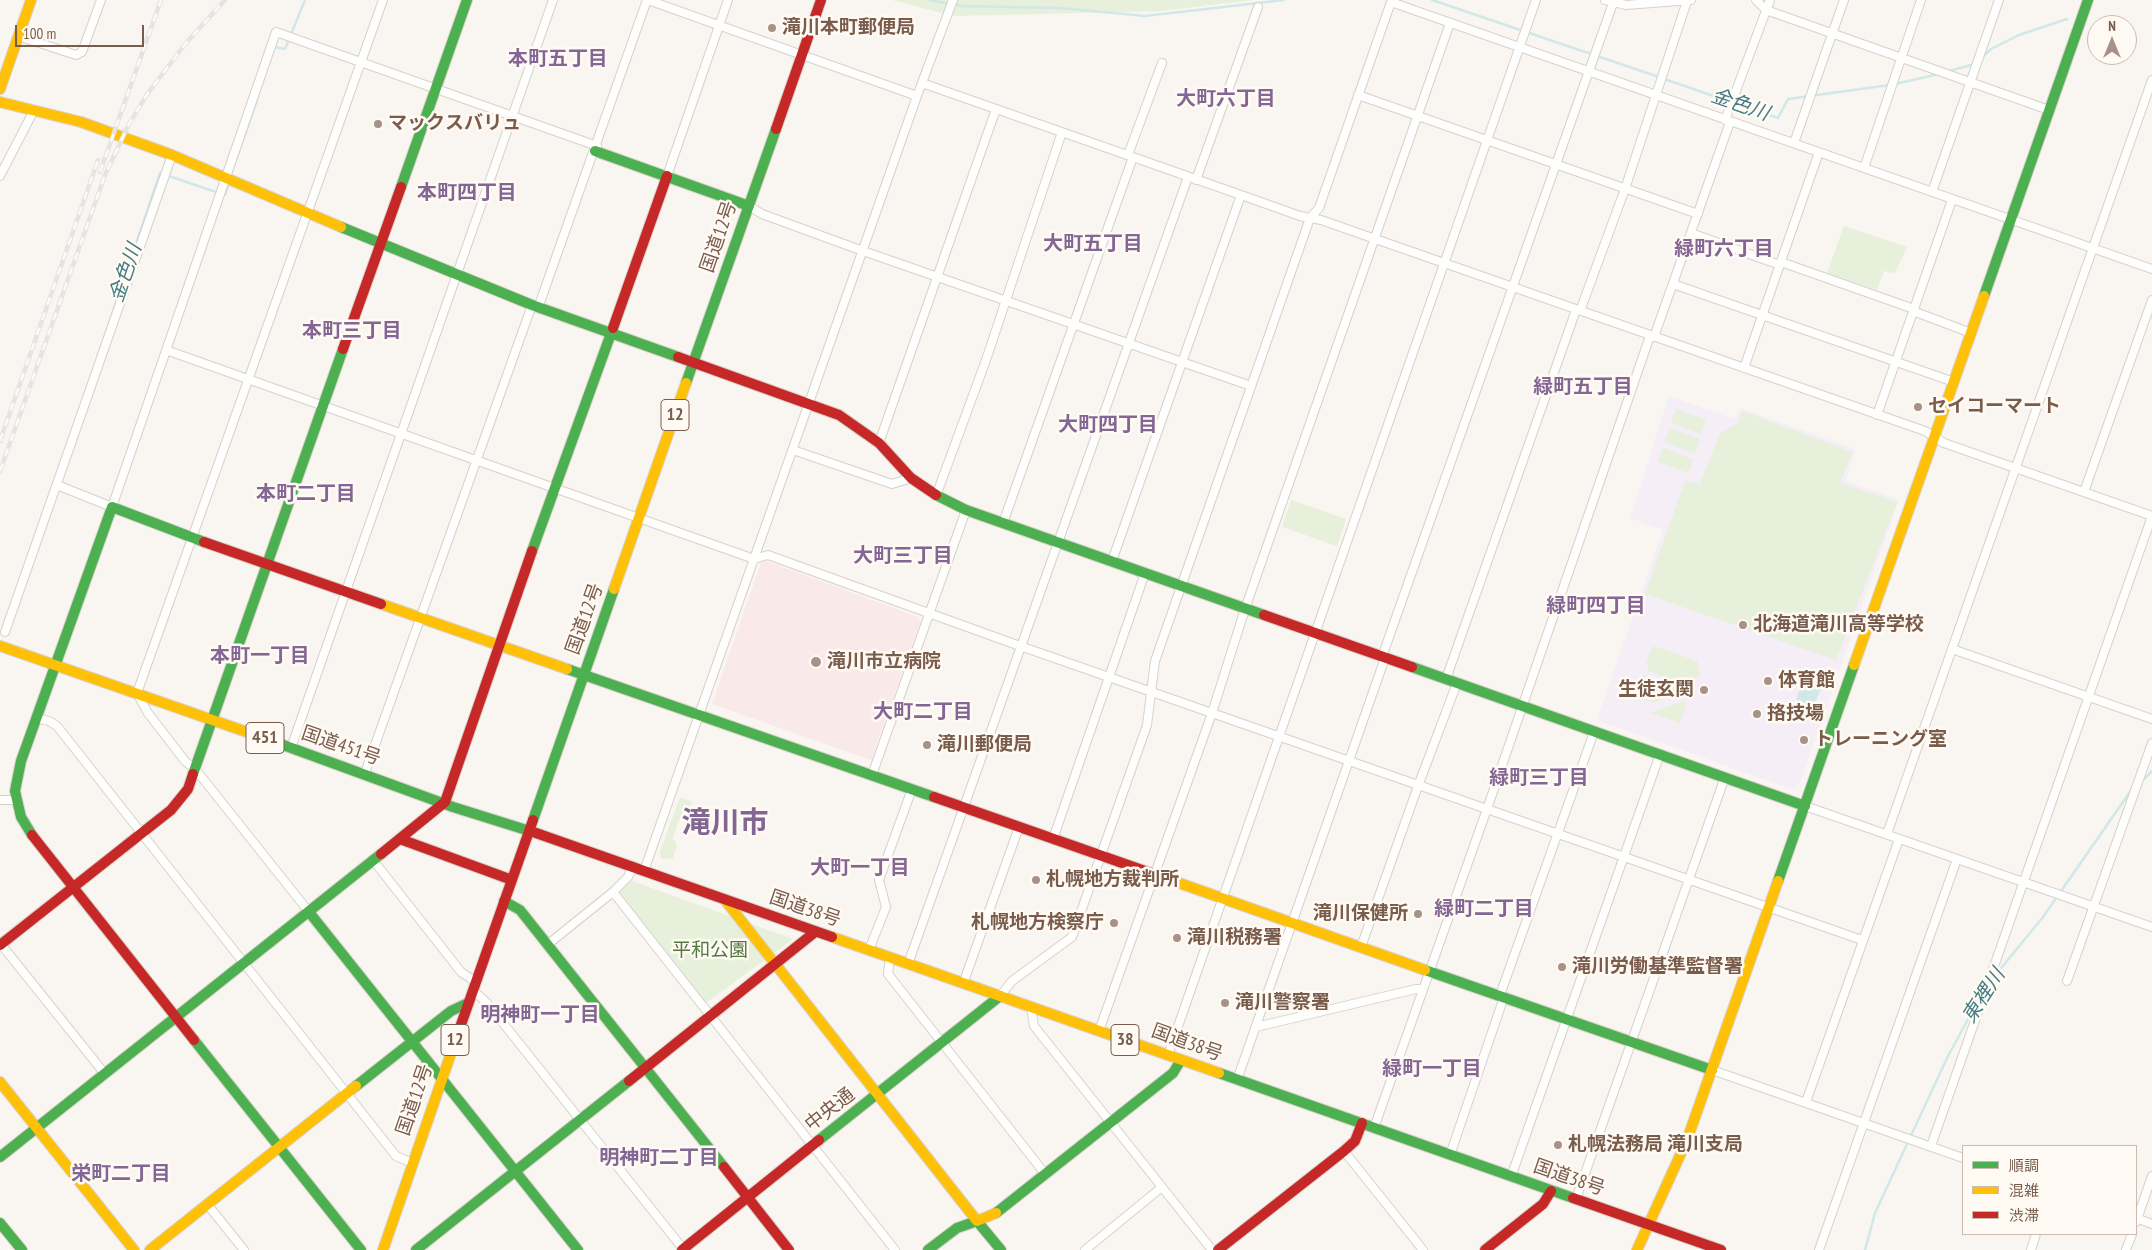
<!DOCTYPE html>
<meta charset="utf-8">
<style>
body{margin:0}
#map{position:relative;width:2152px;height:1250px;overflow:hidden;background:#f9f5f0;font-family:"PT Sans Narrow","Noto Sans JP",sans-serif}
canvas{display:block}
.legend{position:absolute;left:1962px;top:1145px;width:175px;height:90px;box-sizing:border-box;background:#fffaf3;border:1px solid #cabbb1;margin:0;padding:6px 9px;list-style:none;font-size:15px;color:#7a5c4d}
.legend li{display:flex;align-items:center;gap:10px;height:25px}
.legend b{width:25px;border:1px solid #cabbb1}
.north{position:absolute;left:2087px;top:15px;width:50px;height:50px;box-sizing:border-box;background:#fffaf3;border:1px solid #cabbb1;border-radius:50%;rotate:0deg;font-size:14px;font-weight:700;line-height:20px;text-align:center;color:#7a5c4d}
.north::after{content:'';display:block;margin:auto;width:18px;height:22px;background:#a69286;clip-path:polygon(50% 0,100% 100%,50% 72%,0 100%)}
.scale{position:absolute;left:15px;top:25px;width:129px;height:22px;box-sizing:border-box;border:2px solid #7a5c4d;border-top:0;padding-left:6px;font-size:15px;line-height:18px;white-space:nowrap;color:#7a5c4d;-webkit-text-stroke:4px #fffaf3;paint-order:stroke}
</style>
<div id="map">
<canvas width="2152" height="1250"></canvas>
<ul class="legend">
<li><b style="height:6px;background:#4caf50"></b>順調</li>
<li><b style="height:6px;background:#ffc107"></b>混雑</li>
<li><b style="height:6px;background:#c62828"></b>渋滞</li>
</ul>
<div class="north">N</div>
<div class="scale">100 m</div>
</div>
<script>
const ctx = document.querySelector('canvas').getContext('2d');
ctx.lineJoin = 'round';
function fill(path, color) { ctx.fillStyle = color; ctx.fill(path, 'evenodd'); }
const toPath = rows => new Path2D(rows.map(r => 'M' + r).join(''));
function stroke(path, color, width, dash) { ctx.strokeStyle = color; ctx.lineWidth = width; ctx.lineCap = dash ? 'butt' : 'round'; ctx.setLineDash(dash || []); ctx.stroke(path); }
function write(font, color, halo, rows, align = 'center') {
  ctx.font = font + ' "PT Sans Narrow","Noto Sans JP",sans-serif'; ctx.lineWidth = 5; ctx.setLineDash([]); ctx.textBaseline = 'middle'; ctx.strokeStyle = halo; ctx.fillStyle = color; for (const [text, x, y, turn = 0] of rows) {
    ctx.save(); ctx.translate(x, y); ctx.rotate((+turn || 0) * Math.PI / 180); ctx.textAlign = isNaN(turn) ? turn : align; if (halo) ctx.strokeText(text, 0, 0); ctx.fillText(text, 0, 0); ctx.restore();
  }
}
fill(toPath([
 [1669,396,1735,419,1740,408,1855,449,1846,481,1899,500,1799,785,1792,789,1597,720,1663,530,1630,518]
]), '#f6eef6');
fill(toPath([
 [766,561,918,617,921,621,871,760,712,704,761,563]
]), '#fae9e9');
fill(toPath([
 [892,0,1253,0,1161,11,954,16],
 [1844,226,1907,247,1895,273,1884,271,1877,290,1827,273],
 [1676,409,1706,420,1701,434,1671,423],
 [1742,411,1852,452,1840,483,1897,502,1836,660,1645,594,1685,481,1700,484,1720,433,1738,423],
 [1670,428,1700,439,1695,453,1664,442],
 [1663,448,1693,459,1688,473,1658,462],
 [1291,500,1346,519,1337,546,1282,527],
 [1653,646,1697,661,1700,676,1681,684,1649,671,1646,662],
 [1645,676,1681,688,1681,693,1655,702,1642,700,1635,692,1640,679],
 [1684,701,1686,705,1680,723,1649,713],
 [680,797,692,802,687,815,679,820,673,838,677,846,673,858,661,859,660,851],
 [632,881,793,939,703,1005,617,894]
]), '#e7f0db');
fill(toPath([
 [1807,669,1826,675,1814,706,1796,700]
]), '#d0e8ea');
stroke(toPath([
 [929,0,961,6,1060,8,1145,16,1284,0],
 [1432,0,1659,77],
 [273,49,274,47,285,49,305,0],
 [1982,57,1991,49,2019,35,2067,19],
 [1949,71,1975,64],
 [1664,79,1778,118,1788,99,1890,85],
 [1895,84,1939,74],
 [230,177,257,100],
 [98,356,160,173,225,195,229,183],
 [2142,781,2152,771],
 [1993,978,2043,917,2132,789],
 [1865,1250,1875,1213,1948,1056,1978,1001]
]), '#d0e8ea', 2.5);
const street = toPath([
 [648,0,917,96],
 [1605,0,1626,5,1691,0],
 [1756,0,1766,10,2049,110],
 [18,36,76,55,82,52,101,0],
 [922,83,1241,195,1300,216,1321,220,1925,431,1944,443,2152,516,1931,1146],
 [1358,95,1698,214],
 [1725,120,1770,0],
 [1794,143,1844,0],
 [1128,155,1162,63],
 [1864,168,1921,0],
 [0,176,33,112],
 [667,176,728,0],
 [1196,180,1258,7],
 [1932,192,1999,0],
 [749,206,762,214,863,251,1251,386],
 [1691,233,1780,265],
 [1781,262,1914,309],
 [1673,284,1954,382],
 [538,308,647,0],
 [1580,311,1625,189,1687,1],
 [1913,311,1971,333],
 [1654,337,1730,122],
 [166,350,754,559,768,555,1020,646,1862,940],
 [1744,368,1819,152],
 [1877,415,1952,200],
 [879,443,996,109],
 [793,450,892,484,911,478],
 [57,485,112,507,276,32,597,146],
 [2084,492,2152,300],
 [936,496,986,360,1062,132],
 [1003,523,1133,157],
 [1112,561,1241,195],
 [5,632,172,155],
 [1952,649,2152,719],
 [1382,657,1613,3],
 [1446,679,1576,310],
 [36,718,49,721,57,726,396,1156,412,1163],
 [291,748,553,0],
 [365,773,532,305],
 [872,775,966,510],
 [0,800,16,800],
 [1805,806,2152,927],
 [1887,834,2152,80],
 [1053,839,1145,573],
 [373,860,461,972,476,982],
 [644,871,917,96,953,0],
 [613,892,895,1250],
 [309,912,196,770,185,761,148,713,137,693,383,0],
 [0,943,105,1074],
 [547,945,613,892,628,877,633,867],
 [1361,947,1418,786,1457,683],
 [869,950,886,907,879,880,912,789],
 [890,957,888,974,1046,1175],
 [908,964,1188,177],
 [2067,981,2152,743],
 [963,984,1019,827],
 [473,990,487,1003,684,1250],
 [1500,995,1594,732],
 [1000,996,1012,981,1072,937,1147,725,1155,661,1310,218,1319,208,1391,2,2152,269],
 [1031,1008,1034,1026,1212,1250],
 [1256,1027,1416,989,1423,989],
 [1099,1031,1212,713,1245,609,1450,23],
 [1168,1055,1536,0],
 [1712,1070,1963,1158],
 [1237,1080,1385,658],
 [1806,1102,1899,839],
 [1374,1128,1487,809,1650,336],
 [1344,1151,1423,1250],
 [1450,1155,1504,997],
 [1511,1177,1660,754],
 [1576,1199,1725,777],
 [207,1204,244,1250],
 [2136,1218,2152,1224],
 [2136,1222,2152,1176],
 [1085,1250,1162,1187],
 [1819,1250,1957,859],
 [2031,1250,2036,1234],
 [2126,1250,2132,1234]
]);
const fast = toPath([
 [595,151,749,206],
 [401,187,467,0],
 [341,227,532,305,678,357],
 [1984,296,2088,0],
 [686,383,776,129],
 [936,495,966,510,1264,615],
 [532,551,613,328],
 [1412,667,1805,806],
 [567,669,934,797],
 [264,738,453,807,536,833],
 [193,774,343,349],
 [533,820,614,589],
 [32,835,21,817,15,791,21,761,112,507,204,542],
 [1778,881,1854,665],
 [504,901,520,910,724,1167],
 [309,912,578,1250],
 [1425,970,1712,1070],
 [194,1040,361,1250],
 [1219,1073,1573,1198],
 [356,1086,451,1011,468,1003],
 [819,1140,1000,996],
 [0,1157,381,854],
 [996,1213,1173,1073,1181,1060],
 [0,1223,22,1250],
 [416,1250,629,1081],
 [928,1250,957,1228,977,1221,1001,1250]
]);
const slow = toPath([
 [0,89,31,0],
 [0,102,81,122,172,155,341,227],
 [614,589,686,383],
 [381,604,567,669],
 [0,646,264,738],
 [1854,665,1984,296],
 [1165,878,1425,970],
 [725,900,977,1221,996,1213],
 [832,937,1219,1073],
 [0,1082,134,1250],
 [150,1250,356,1086],
 [383,1250,457,1036],
 [1637,1250,1687,1140,1778,881]
]);
const jam = toPath([
 [776,129,821,0],
 [613,328,667,176],
 [343,349,401,187],
 [678,357,839,415,879,443,911,478,936,495],
 [204,542,381,604],
 [1264,615,1412,667],
 [934,797,1165,878],
 [536,833,832,937],
 [32,835,194,1040],
 [400,839,512,880],
 [381,854,445,802,532,551],
 [0,945,171,810,188,789,193,774],
 [457,1036,533,820],
 [629,1081,815,932],
 [724,1167,789,1250],
 [1573,1198,1721,1250],
 [682,1250,819,1140],
 [1218,1250,1344,1151,1355,1141,1362,1123],
 [1485,1250,1543,1204,1551,1191]
]);
stroke(street, '#d7d1cb', 10);
stroke(fast, '#d9d2cb', 12);
stroke(slow, '#d9d2cb', 12);
stroke(jam, '#d9d2cb', 12);
stroke(street, '#fefefd', 8);
stroke(fast, '#4caf50', 10);
stroke(slow, '#ffc107', 10);
stroke(jam, '#c62828', 10);
const rail = toPath([
 [100,172,161,0],
 [0,441,98,160],
 [0,471,105,175,129,124,148,93,186,43,225,0]
]);
stroke(rail, '#e6e3e7', 4.5);
stroke(rail, '#fffaf3', 2.5, [8]);
for (const [x, y, r, color] of [
 [772,28,5,"#a69286"],
 [378,124,5,"#a69286"],
 [1918,407,5,"#a69286"],
 [1743,625,5,"#a69286"],
 [816,662,6,"#a69286"],
 [1768,681,5,"#a69286"],
 [1704,690,5,"#a69286"],
 [1757,714,5,"#a69286"],
 [1804,740,5,"#a69286"],
 [927,745,5,"#a69286"],
 [1036,880,5,"#a69286"],
 [1418,914,5,"#a69286"],
 [1114,923,5,"#a69286"],
 [1177,938,5,"#a69286"],
 [1562,967,5,"#a69286"],
 [1225,1003,5,"#a69286"],
 [1558,1145,5,"#a69286"]
]) { const dot = new Path2D(); dot.arc(x, y, r, 0, 2 * Math.PI); ctx.fillStyle = color; ctx.fill(dot); stroke(dot, '#fffaf3', 2); }
for (const [x, y, w] of [
 [675,415,28],
 [265,738,38],
 [455,1040,28],
 [1125,1040,28]
]) { const box = new Path2D(); box.roundRect(x - w / 2, y - 15.5, w, 31, 4); ctx.fillStyle = '#fffaf3'; ctx.fill(box); stroke(box, '#7a5c4d', 1); }
write('bold 18px', '#7a5c4d', null, [
 ["12",675,415],
 ["451",265,738],
 ["12",455,1040],
 ["38",1125,1040]
]);
write('bold 19px', '#7a5c4d', '#fffaf3', [
 ["滝川本町郵便局",782,28],
 ["マックスバリュ",388,124],
 ["セイコーマート",1928,407],
 ["北海道滝川高等学校",1753,625],
 ["滝川市立病院",827,662],
 ["体育館",1778,681],
 ["生徒玄関",1694,690,"right"],
 ["挌技場",1767,714],
 ["トレーニング室",1814,740],
 ["滝川郵便局",937,745],
 ["札幌地方裁判所",1046,880],
 ["滝川保健所",1408,914,"right"],
 ["札幌地方検察庁",1104,923,"right"],
 ["滝川税務署",1187,938],
 ["滝川労働基準監督署",1572,967],
 ["滝川警察署",1235,1003],
 ["札幌法務局 滝川支局",1568,1145]
], 'left');
write('19px', '#7a5c4d', '#fffaf3', [
 ["国道12号",719,237,-71],
 ["国道12号",585,619,-70],
 ["国道451号",341,746,19],
 ["国道38号",805,909,19],
 ["国道38号",1187,1043,20],
 ["国道12号",415,1100,-71],
 ["中央通",830,1110,-38],
 ["国道38号",1569,1178,19]
]);
write('19px', '#537a41', '#fffaf3', [
 ["平和公園",710,951]
]);
write('bold 20px', '#846695', '#fffaf3', [
 ["本町五丁目",558,59],
 ["大町六丁目",1226,99],
 ["本町四丁目",467,193],
 ["大町五丁目",1093,244],
 ["緑町六丁目",1724,249],
 ["本町三丁目",352,331],
 ["緑町五丁目",1583,387],
 ["大町四丁目",1108,425],
 ["本町二丁目",306,494],
 ["大町三丁目",903,556],
 ["緑町四丁目",1596,606],
 ["本町一丁目",260,656],
 ["大町二丁目",923,712],
 ["緑町三丁目",1539,778],
 ["大町一丁目",860,868],
 ["緑町二丁目",1484,909],
 ["明神町一丁目",540,1015],
 ["緑町一丁目",1432,1069],
 ["明神町二丁目",659,1158],
 ["栄町二丁目",121,1174]
]);
write('italic 20px', '#437c86', '#fffaf3', [
 ["金色川",1740,105,19],
 ["金色川",126,273,-71],
 ["東裡川",1984,996,-57]
]);
write('bold 29px', '#846695', '#fffaf3', [
 ["滝川市",725,824]
]);
</script>
